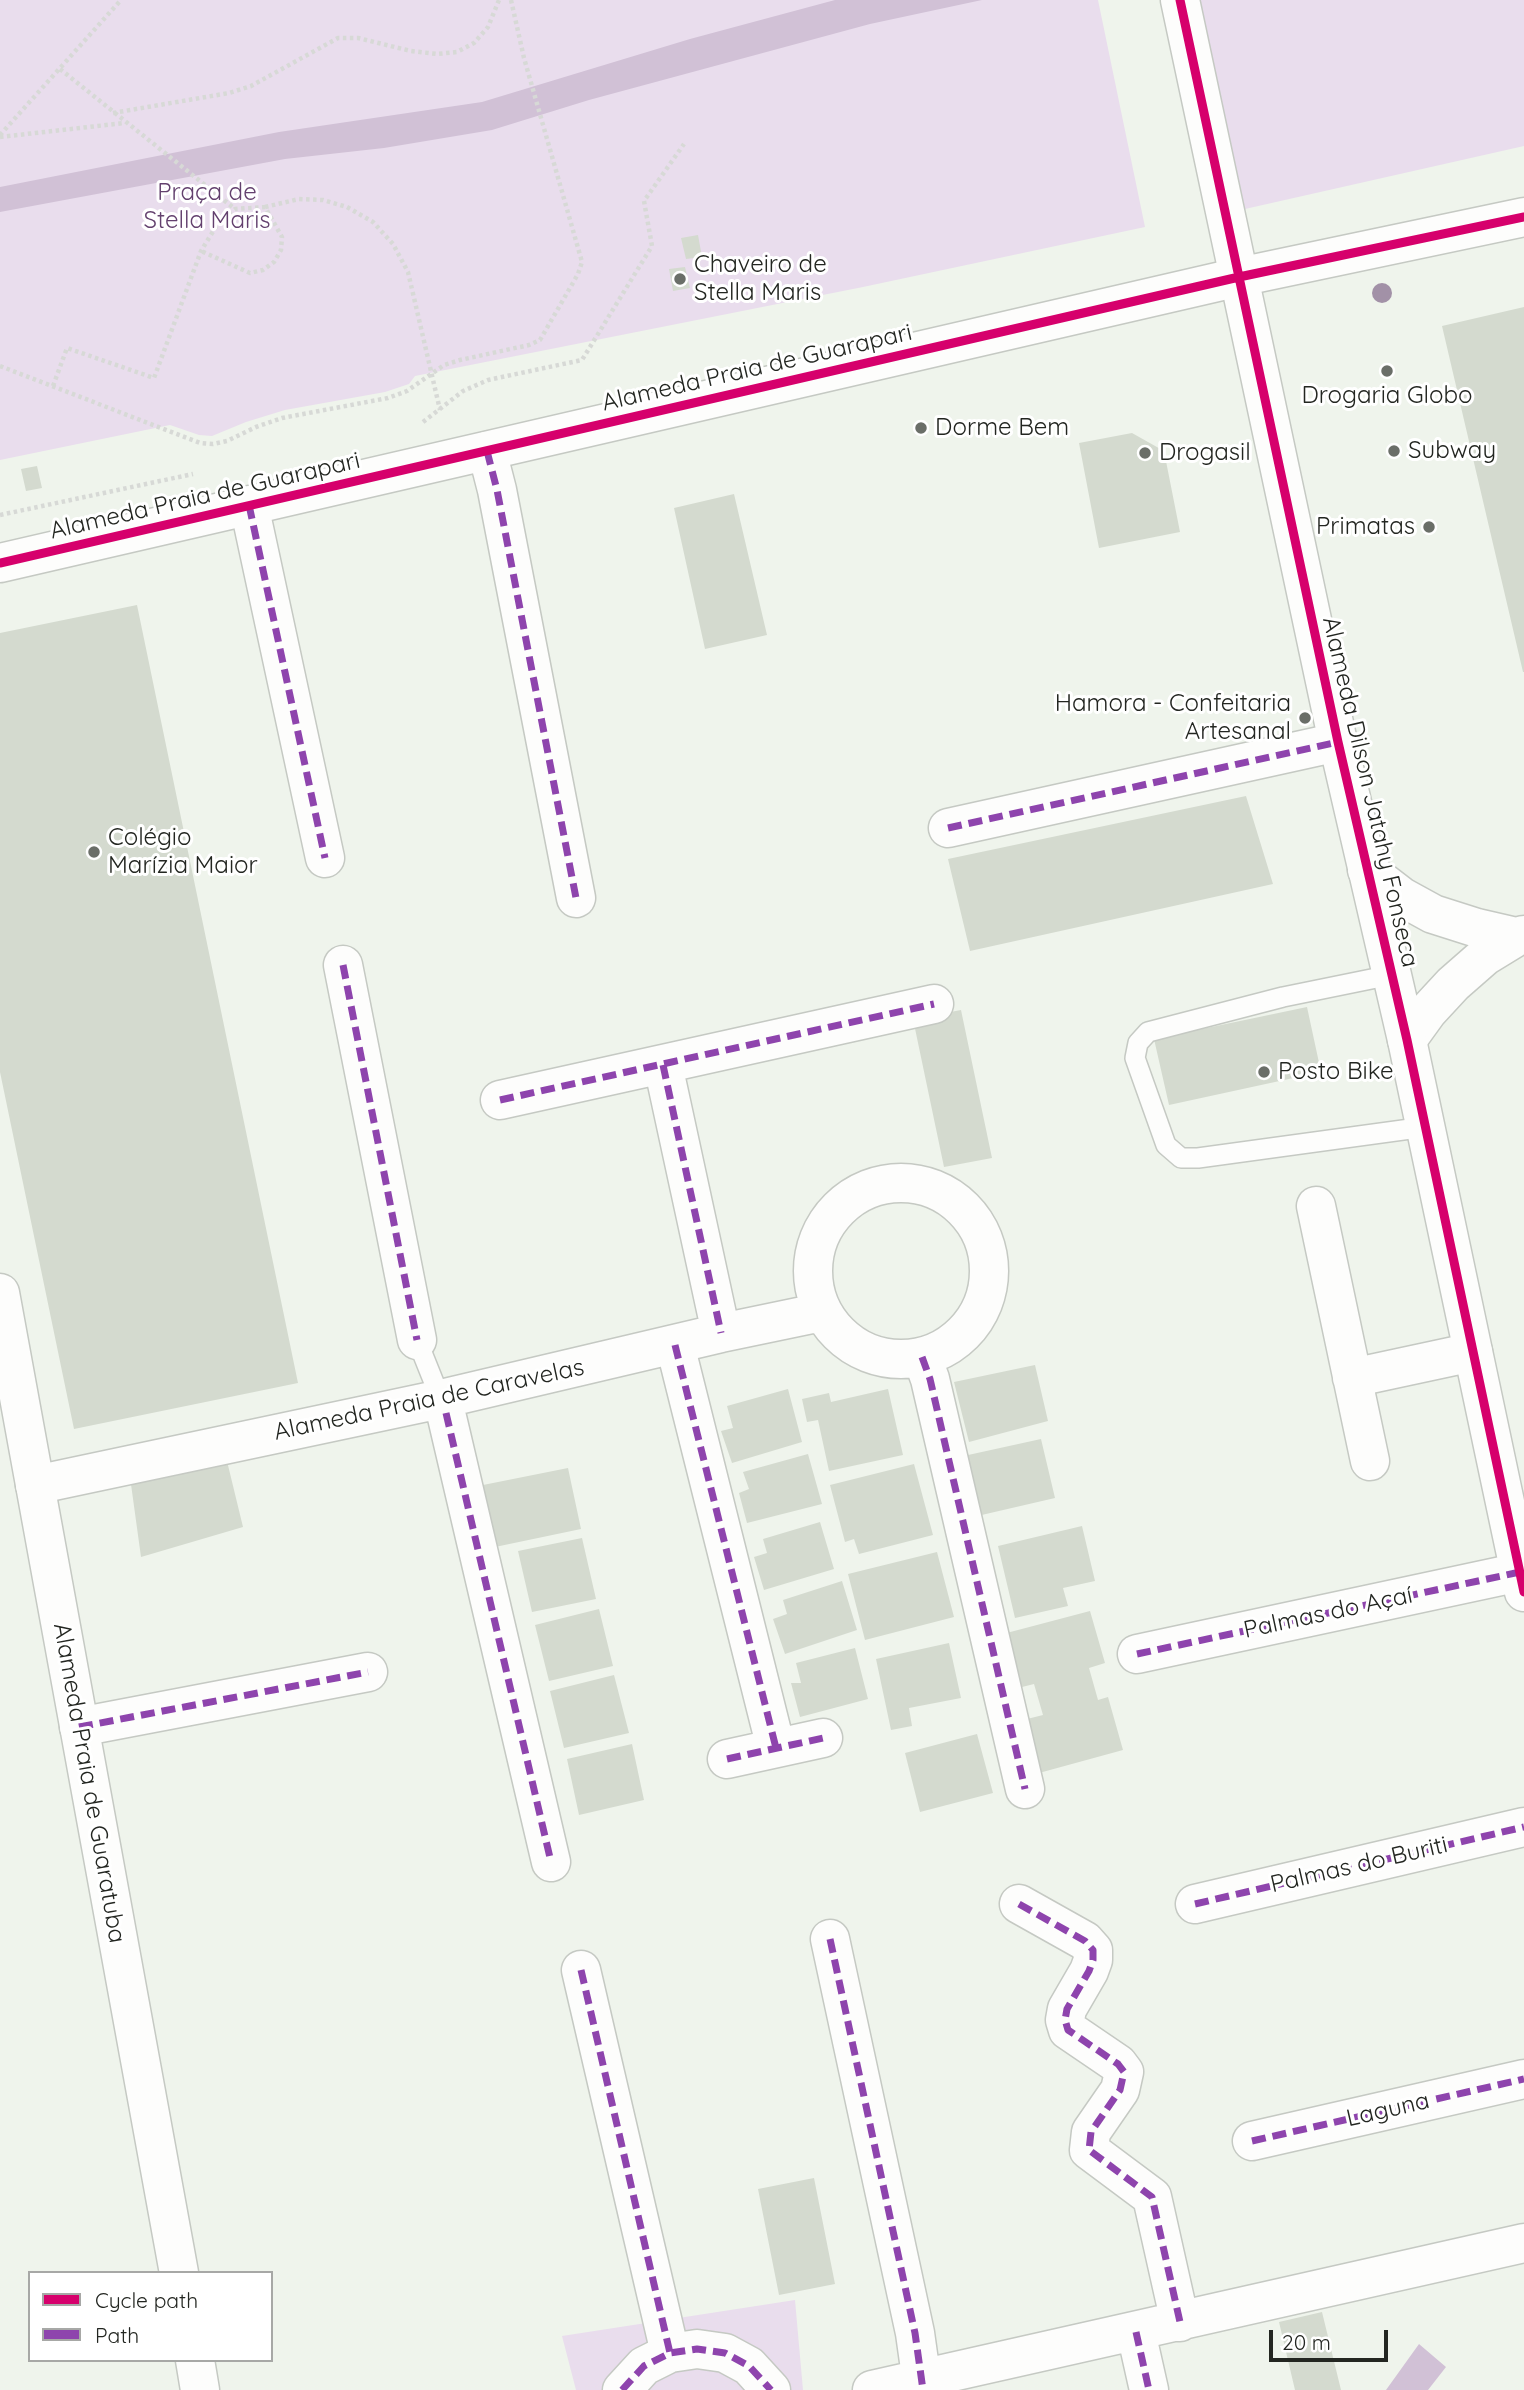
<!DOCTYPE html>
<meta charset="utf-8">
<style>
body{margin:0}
#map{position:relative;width:1524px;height:2390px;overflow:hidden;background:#eff4ec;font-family:Quicksand,sans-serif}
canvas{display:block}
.legend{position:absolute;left:28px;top:2271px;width:245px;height:91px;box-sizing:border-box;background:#fff;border:2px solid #a7a8a6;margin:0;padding:9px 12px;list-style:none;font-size:21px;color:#232621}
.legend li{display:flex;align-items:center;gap:14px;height:35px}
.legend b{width:35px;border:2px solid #a7a8a6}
.scale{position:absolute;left:1269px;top:2330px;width:119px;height:32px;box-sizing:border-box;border:4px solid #232621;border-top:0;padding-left:9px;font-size:21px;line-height:24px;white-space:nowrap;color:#232621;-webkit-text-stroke:5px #fff;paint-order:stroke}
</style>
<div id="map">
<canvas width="1524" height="2390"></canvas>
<ul class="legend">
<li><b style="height:9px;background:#d6006c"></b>Cycle path</li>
<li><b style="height:9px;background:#8e44ad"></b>Path</li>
</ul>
<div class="scale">20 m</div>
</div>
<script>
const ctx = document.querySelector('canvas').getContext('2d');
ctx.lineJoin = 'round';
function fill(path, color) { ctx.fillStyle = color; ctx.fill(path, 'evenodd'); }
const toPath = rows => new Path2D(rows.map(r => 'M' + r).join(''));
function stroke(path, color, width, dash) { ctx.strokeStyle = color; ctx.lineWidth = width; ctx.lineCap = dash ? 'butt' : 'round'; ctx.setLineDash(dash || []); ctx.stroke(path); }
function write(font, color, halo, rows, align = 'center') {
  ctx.font = font + ' Quicksand,sans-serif'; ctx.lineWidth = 6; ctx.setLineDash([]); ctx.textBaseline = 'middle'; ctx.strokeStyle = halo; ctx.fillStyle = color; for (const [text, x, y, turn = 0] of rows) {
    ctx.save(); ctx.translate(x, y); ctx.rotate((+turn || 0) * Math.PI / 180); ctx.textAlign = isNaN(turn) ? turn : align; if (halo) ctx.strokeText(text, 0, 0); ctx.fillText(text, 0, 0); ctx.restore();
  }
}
fill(toPath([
 [0,0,1098,0,1145,227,863,287,415,376,409,384,385,392,285,410,246,422,212,436,199,435,170,425,0,460],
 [1197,0,1524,0,1524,146,1245,209],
 [795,2300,803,2390,576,2390,562,2336]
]), '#e9dded');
fill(toPath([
 [835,0,982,0,870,24,589,100,492,130,384,148,285,159,0,212,0,187,279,132,482,102,690,39],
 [1419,2344,1446,2367,1428,2390,1386,2390]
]), '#d1c1d6');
fill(toPath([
 [698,235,702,257,686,259,681,238],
 [685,267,690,288,673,291,669,269],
 [1524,307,1524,672,1523,672,1442,326],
 [1132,433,1164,451,1180,532,1099,548,1079,443],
 [37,466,42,488,26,491,21,469],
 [734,494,767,635,705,649,674,508],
 [137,605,298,1383,74,1429,0,1072,0,633],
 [1246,796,1273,884,970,951,948,859],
 [1307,1007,1321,1072,1169,1105,1154,1039],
 [961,1010,992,1158,944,1167,913,1019],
 [1035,1365,1048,1421,969,1442,954,1382],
 [788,1389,802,1442,732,1463,721,1431,733,1428,727,1406],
 [888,1389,903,1455,829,1471,818,1420,807,1422,802,1399,829,1393,831,1402],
 [1041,1439,1055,1498,973,1517,959,1457],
 [808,1454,822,1504,747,1523,739,1493,749,1489,743,1472],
 [226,1457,243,1527,141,1557,130,1477],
 [914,1464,933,1535,859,1554,854,1539,845,1542,830,1485],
 [568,1468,581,1529,495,1547,483,1485],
 [820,1522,834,1569,764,1590,754,1557,767,1553,763,1539],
 [1082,1526,1095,1581,1063,1588,1068,1606,1015,1618,998,1546],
 [582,1538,596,1599,532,1612,518,1551],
 [937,1552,954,1617,865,1640,848,1574],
 [842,1581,857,1630,785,1654,773,1619,787,1614,783,1600],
 [599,1609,613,1666,549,1681,535,1625],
 [1090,1611,1105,1663,1089,1668,1098,1700,1108,1697,1123,1750,1039,1773,1023,1720,1043,1715,1034,1684,1014,1689,999,1635],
 [949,1643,961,1698,909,1708,912,1726,891,1730,876,1659],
 [855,1648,868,1699,800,1717,791,1683,801,1683,796,1663],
 [614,1675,629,1733,564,1748,550,1691],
 [977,1734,993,1793,920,1812,905,1753],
 [632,1744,644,1800,579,1815,567,1759],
 [814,2178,835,2284,779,2295,758,2189],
 [1322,2312,1341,2390,1295,2390,1279,2322]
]), '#d4dacf');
const service = toPath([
 [1391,975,1283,997,1148,1032,1138,1043,1135,1058,1166,1145,1181,1158,1198,1158,1425,1127],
 [417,1340,443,1405]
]);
const minor = toPath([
 [487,451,497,490,576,898],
 [249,505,325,858],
 [948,828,1338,742],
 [1367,870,1402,897,1433,914,1477,928,1516,937],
 [343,965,417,1340],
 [1407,1040,1428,1011,1453,984,1485,956,1516,937,1524,935],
 [663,1065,721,1333],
 [500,1100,934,1004],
 '813 1271a88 88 0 1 1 176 0a88 88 0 1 1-176 0Z',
 [1316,1206,1370,1461],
 [675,1345,776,1748],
 [922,1357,930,1379,1025,1789],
 [1352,1378,1473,1352],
 [446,1413,551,1862],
 [35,1485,441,1399,721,1333,822,1312],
 [1137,1654,1520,1572],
 [79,1727,368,1672],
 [727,1759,823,1738],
 [1019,1904,1085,1941,1093,1950,1093,1960,1089,1971,1067,2009,1065,2020,1068,2030,1118,2064,1124,2072,1120,2090,1091,2132,1089,2150,1152,2197,1180,2322],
 [1195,1904,1524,1827],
 [830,1939,915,2333,923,2390],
 [581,1970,670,2353],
 [1252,2141,1524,2079],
 [1136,2332,1149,2390],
 [622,2390,644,2366,670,2353,697,2349,725,2353,749,2366,771,2390],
 [872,2390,1524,2243]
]);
const tertiary = toPath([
 [0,563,1239,277,1524,217],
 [0,1293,179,2273],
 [195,2360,200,2390]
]);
const secondary = toPath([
 [1180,0,1338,742,1407,1040,1524,1592]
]);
stroke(service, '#c5c9c3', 22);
stroke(minor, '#c5c9c3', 41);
stroke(tertiary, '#c5c9c3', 41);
stroke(secondary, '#c5c9c3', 41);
stroke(toPath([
 [60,69,235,209],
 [113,113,229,93,251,86,338,38,358,38,411,51,437,54,457,52,474,43,488,27,499,0],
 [0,135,121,0],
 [0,137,124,123],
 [265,207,299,199,323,200,347,207,373,222,393,244,408,272,440,410],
 [0,366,200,443,213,444,227,441,256,427,282,418,388,398,407,391,444,365,460,360,529,345,540,340,578,274,582,262,524,58,511,0],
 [53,386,67,348,154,378,201,251,220,220,235,209,265,207,282,237,281,250,274,262,263,270,250,273,201,251],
 [423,422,463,391,488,380,582,360,652,246,644,201,684,144],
 [0,515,193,474]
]), '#d7d9d6', 4.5, [3.5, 3.5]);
stroke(service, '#fdfdfc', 19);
stroke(minor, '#fdfdfc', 38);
stroke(tertiary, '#fdfdfc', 38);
stroke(secondary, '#fdfdfc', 38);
stroke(toPath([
 [487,451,497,490,576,898],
 [249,505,325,858],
 [948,828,1338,742],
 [343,965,417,1340],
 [663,1065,721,1333],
 [500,1100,934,1004],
 [675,1345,776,1748],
 [922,1357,930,1379,1025,1789],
 [446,1413,551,1862],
 [1137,1654,1520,1572],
 [79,1727,368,1672],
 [727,1759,823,1738],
 [1019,1904,1085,1941,1093,1950,1093,1960,1089,1971,1067,2009,1065,2020,1068,2030,1118,2064,1124,2072,1120,2090,1091,2132,1089,2150,1152,2197,1180,2322],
 [1195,1904,1524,1827],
 [830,1939,915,2333,923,2390],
 [581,1970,670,2353],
 [1252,2141,1524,2079],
 [1136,2332,1149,2390],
 [622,2390,644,2366,670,2353,697,2349,725,2353,749,2366,771,2390]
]), '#8e44ad', 7, [14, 7]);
stroke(toPath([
 [1180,0,1338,742,1407,1040,1524,1592],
 [0,563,1239,277,1524,217]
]), '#d6006c', 9);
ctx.fillStyle = '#a291a7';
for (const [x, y] of [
 [1382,293]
]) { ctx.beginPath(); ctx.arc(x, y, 10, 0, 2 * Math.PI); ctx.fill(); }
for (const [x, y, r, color] of [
 [680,279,7,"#6a6e68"],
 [1387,371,7,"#6a6e68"],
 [921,428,7,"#6a6e68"],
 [1394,451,7,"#6a6e68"],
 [1145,453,7,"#6a6e68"],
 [1429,527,7,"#6a6e68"],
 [1305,718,7,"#6a6e68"],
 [94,852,7,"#6a6e68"],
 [1264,1072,7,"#6a6e68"]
]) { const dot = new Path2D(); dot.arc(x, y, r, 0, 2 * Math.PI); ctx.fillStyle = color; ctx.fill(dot); stroke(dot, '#fff', 2.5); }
write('24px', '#63406e', '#fff', [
 ["Praça de",207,193],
 ["Stella Maris",207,221]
]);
write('24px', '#232621', '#fff', [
 ["Chaveiro de",694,265],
 ["Stella Maris",694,293],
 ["Drogaria Globo",1387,396,"center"],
 ["Dorme Bem",935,428],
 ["Subway",1408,451],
 ["Drogasil",1159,453],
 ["Primatas",1415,527,"right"],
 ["Hamora - Confeitaria",1291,704,"right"],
 ["Artesanal",1291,732,"right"],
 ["Colégio",108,838],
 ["Marízia Maior",108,866],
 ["Posto Bike",1278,1072]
], 'left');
write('24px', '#232621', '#fff', [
 ["Alameda Praia de Guarapari",757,368,-13],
 ["Alameda Praia de Guarapari",205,496,-13],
 ["Alameda Dilson Jatahy Fonseca",1370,792,77],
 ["Alameda Praia de Caravelas",429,1400,-12],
 ["Palmas do Açaí",1328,1613,-12],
 ["Alameda Praia de Guaratuba",89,1783,80],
 ["Palmas do Buriti",1359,1865,-13],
 ["Laguna",1388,2110,-13]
]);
</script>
